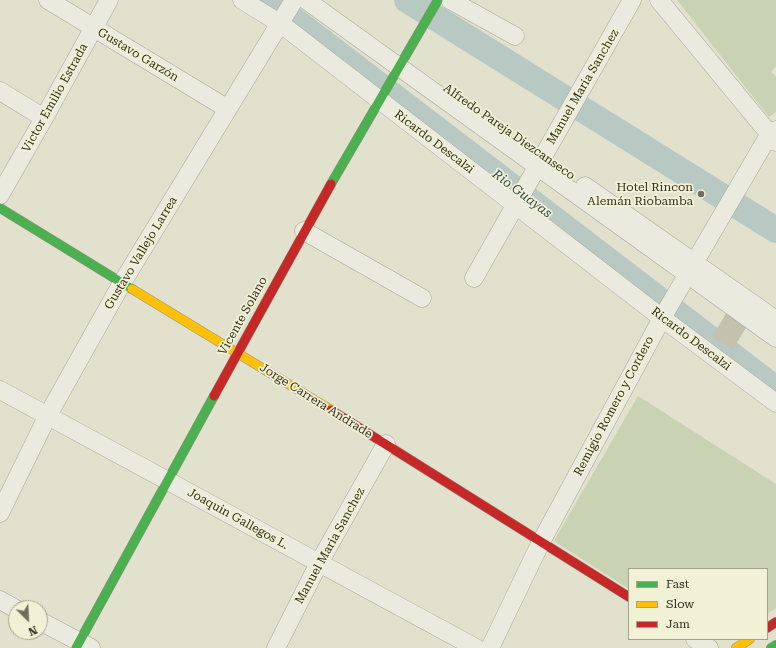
<!DOCTYPE html>
<meta charset="utf-8">
<style>
body{margin:0}
#map{position:relative;width:776px;height:648px;overflow:hidden;background:#e1e1ce;font-family:"Roboto Serif",serif}
canvas{display:block}
.legend{position:absolute;left:628px;top:568px;width:140px;height:72px;box-sizing:border-box;background:#f1f1d5;border:1px solid #a5a38d;margin:0;padding:5px 7px;list-style:none;font-size:12px;color:#342f20}
.legend li{display:flex;align-items:center;gap:8px;height:20px}
.legend b{width:20px;border:1px solid #a5a38d}
.north{position:absolute;left:8px;top:600px;width:40px;height:40px;box-sizing:border-box;background:#f1f1d5;border:1px solid #a5a38d;border-radius:50%;rotate:156deg;font-size:11px;font-weight:700;line-height:16px;text-align:center;color:#342f20}
.north::after{content:'';display:block;margin:auto;width:14px;height:18px;background:#716d5d;clip-path:polygon(50% 0,100% 100%,50% 72%,0 100%)}
</style>
<div id="map">
<canvas width="776" height="648"></canvas>
<ul class="legend">
<li><b style="height:5px;background:#4caf50"></b>Fast</li>
<li><b style="height:5px;background:#ffc107"></b>Slow</li>
<li><b style="height:5px;background:#c62828"></b>Jam</li>
</ul>
<div class="north">N</div>
</div>
<script>
const ctx = document.querySelector('canvas').getContext('2d');
ctx.lineJoin = 'round';
function fill(path, color) { ctx.fillStyle = color; ctx.fill(path, 'evenodd'); }
const toPath = rows => new Path2D(rows.map(r => 'M' + r).join(''));
function stroke(path, color, width, dash) { ctx.strokeStyle = color; ctx.lineWidth = width; ctx.lineCap = dash ? 'butt' : 'round'; ctx.setLineDash(dash || []); ctx.stroke(path); }
function write(font, color, halo, rows, align = 'center') {
  ctx.font = font + ' "Roboto Serif",serif'; ctx.lineWidth = 3.5; ctx.setLineDash([]); ctx.textBaseline = 'middle'; ctx.strokeStyle = halo; ctx.fillStyle = color; for (const [text, x, y, turn = 0] of rows) {
    ctx.save(); ctx.translate(x, y); ctx.rotate((+turn || 0) * Math.PI / 180); ctx.textAlign = isNaN(turn) ? turn : align; if (halo) ctx.strokeText(text, 0, 0); ctx.fillText(text, 0, 0); ctx.restore();
  }
}
fill(toPath([
 [677,0,776,0,776,66,771,72,776,76,776,112,769,117],
 [638,396,776,484,776,608,767,614,767,569,629,569,629,589,554,541]
]), '#c9d2b2');
stroke(toPath([
 [268,0,776,389],
 [407,0,776,230]
]), '#b8c8c2', 26);
fill(toPath([
 [728,310,749,323,733,349,712,337]
]), '#c4c1af');
const street = toPath([
 [48,0,228,109],
 [242,0,281,24,662,318,776,403],
 [306,0,776,338],
 [450,0,515,36],
 [659,0,776,142],
 [0,91,44,118],
 [585,186,776,320],
 [0,195,44,118,109,0],
 [304,231,422,298],
 [474,278,632,0],
 [0,390,476,648],
 [0,513,48,415,122,283,294,0],
 [0,600,16,609],
 [40,621,91,648],
 [695,639,709,648],
 [276,648,319,563,386,444],
 [490,648,541,542,662,318,769,135,776,130]
]);
const fast = toPath([
 [331,184,438,0],
 [0,208,132,289],
 [76,648,214,396],
 [771,648,776,645]
]);
const slow = toPath([
 [132,289,331,410],
 [736,648,750,639]
]);
const jam = toPath([
 [214,396,331,184],
 [331,410,629,597],
 [767,628,776,622]
]);
stroke(street, '#a6a597', 19);
stroke(fast, '#969586', 10);
stroke(slow, '#969586', 10);
stroke(jam, '#969586', 10);
stroke(street, '#eaeade', 18);
stroke(fast, '#4caf50', 9);
stroke(slow, '#ffc107', 9);
stroke(jam, '#c62828', 9);
for (const [x, y, r, color] of [
 [701,194,4,"#716d5d"]
]) { const dot = new Path2D(); dot.arc(x, y, r, 0, 2 * Math.PI); ctx.fillStyle = color; ctx.fill(dot); stroke(dot, '#f1f1d5', 1.5); }
write('12px', '#342f20', '#f1f1d5', [
 ["Gustavo Garzón",138,55,31],
 ["Manuel Maria Sanchez",583,87,-60],
 ["Victor Emilio Estrada",55,98,-61],
 ["Alfredo Pareja Diezcanseco",509,132,35],
 ["Ricardo Descalzi",434,142,37],
 ["Gustavo Vallejo Larrea",141,253,-59],
 ["Vicente Solano",243,316,-61],
 ["Ricardo Descalzi",691,339,37],
 ["Jorge Carrera Andrade",316,401,32],
 ["Remigio Romero y Cordero",614,406,-62],
 ["Joaquin Gallegos L.",238,519,29],
 ["Manuel Maria Sanchez",330,546,-61]
]);
write('12px', '#342f20', '#f1f1d5', [
 ["Hotel Rincon",693,187],
 ["Alemán Riobamba",693,201]
], 'right');
write('italic 13px', '#314b52', '#f1f1d5', [
 ["Rio Guayas",522,194,37]
]);
</script>
